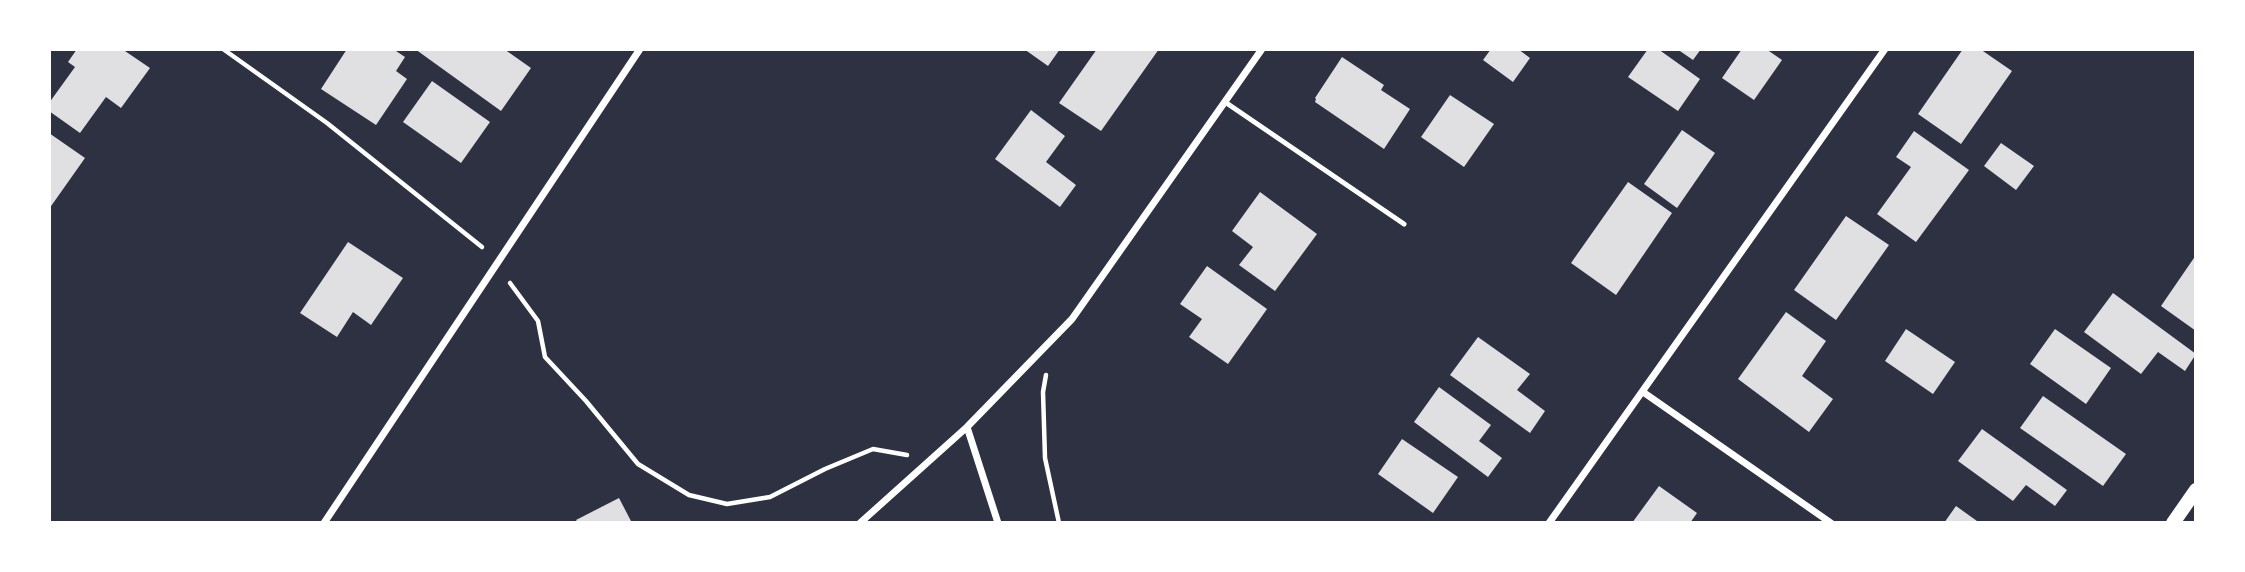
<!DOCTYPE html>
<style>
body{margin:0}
#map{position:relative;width:2245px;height:572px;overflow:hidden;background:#2d3142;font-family:Montserrat,sans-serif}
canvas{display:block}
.frame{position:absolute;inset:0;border:51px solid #fff;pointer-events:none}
</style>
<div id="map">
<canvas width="2245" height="572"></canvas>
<div class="frame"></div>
</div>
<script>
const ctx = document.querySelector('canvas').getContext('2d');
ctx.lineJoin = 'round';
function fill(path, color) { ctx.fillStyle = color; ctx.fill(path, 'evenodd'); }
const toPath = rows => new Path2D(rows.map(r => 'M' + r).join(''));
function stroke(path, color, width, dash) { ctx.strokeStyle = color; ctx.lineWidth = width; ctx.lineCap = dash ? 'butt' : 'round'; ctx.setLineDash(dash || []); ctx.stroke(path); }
fill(toPath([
 [77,49,122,49,150,68,121,108,106,97,80,133,49,111,49,103,75,67,68,62],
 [347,49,393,49,405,57,396,71,407,79,376,125,321,89],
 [415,49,504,49,531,68,501,111],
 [1024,49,1060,49,1048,66],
 [1097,49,1159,49,1101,131,1059,103],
 [1491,49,1518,49,1530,58,1513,82,1483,60],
 [1648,49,1658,49,1700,79,1678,111,1628,77],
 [1677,49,1701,49,1693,60],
 [1742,49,1766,49,1782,60,1754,100,1722,78],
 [1963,49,1980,49,2012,71,1961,144,1918,114],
 [1342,57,1384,85,1381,90,1410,109,1384,149,1315,102,1316,99,1315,98],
 [432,81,490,122,461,163,403,122],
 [1450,95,1494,124,1464,167,1421,137],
 [1031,110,1065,136,1046,162,1076,185,1060,207,995,159],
 [1682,130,1715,153,1677,208,1644,184],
 [1914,131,1969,170,1916,242,1877,214,1911,167,1896,157],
 [49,133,85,158,49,209],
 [2001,143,2034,166,2016,190,1984,166],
 [1628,182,1672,213,1616,295,1571,263],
 [1260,192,1317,234,1275,291,1239,265,1253,247,1232,231],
 [1846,216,1889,245,1836,320,1794,290],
 [348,242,403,278,371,325,353,312,337,337,300,313],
 [2196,255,2196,331,2161,306],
 [1207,266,1267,309,1228,364,1189,337,1202,319,1180,304],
 [2113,293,2196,354,2185,371,2158,352,2141,374,2084,332],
 [1786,312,1826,341,1802,376,1833,399,1809,432,1738,379],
 [1906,329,1955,362,1933,394,1885,361],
 [2055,329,2111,368,2086,404,2030,364],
 [1478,337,1530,374,1517,390,1545,411,1530,433,1450,375],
 [1439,387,1491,425,1479,441,1502,458,1488,477,1414,422],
 [2043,396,2126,454,2103,486,2020,428],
 [1982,429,2067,490,2055,506,2026,485,2013,501,1958,461],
 [1402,439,1458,477,1433,513,1378,474],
 [1659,486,1697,513,1690,523,1632,523],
 [619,498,632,523,578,523,576,520],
 [1956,506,1977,521,1975,523,1944,523]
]), '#e0e0e3');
stroke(toPath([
 [223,49,327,123,482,247],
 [510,283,538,321,545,357,586,401,638,464,689,495,727,504,770,497,825,469,873,449,907,455],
 [1046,375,1043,392,1045,458,1059,523]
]), '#fff', 4.5);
stroke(toPath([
 [1225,102,1404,224]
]), '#fff', 5);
stroke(toPath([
 [1643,392,1831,523],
 [967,427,998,523],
 [324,523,640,49],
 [860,523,967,427,1072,319,1262,49],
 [1549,523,1885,49]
]), '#fff', 7);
stroke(toPath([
 [2173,523,2196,490]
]), '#fff', 14);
</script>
